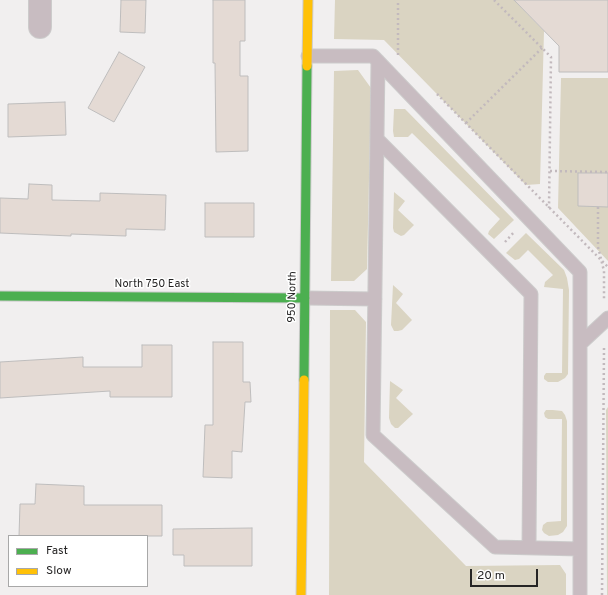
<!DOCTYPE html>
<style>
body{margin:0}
#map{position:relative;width:608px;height:595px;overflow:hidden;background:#f1efef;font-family:Overpass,sans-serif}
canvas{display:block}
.legend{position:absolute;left:8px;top:535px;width:140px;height:52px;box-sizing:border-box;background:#fff;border:1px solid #a8a8a8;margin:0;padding:5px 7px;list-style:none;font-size:12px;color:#262525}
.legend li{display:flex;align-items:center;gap:8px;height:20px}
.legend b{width:20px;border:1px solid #a8a8a8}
.scale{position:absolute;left:470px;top:569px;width:68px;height:18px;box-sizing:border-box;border:2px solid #262525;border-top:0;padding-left:5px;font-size:12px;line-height:14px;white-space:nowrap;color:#262525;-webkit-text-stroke:3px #fff;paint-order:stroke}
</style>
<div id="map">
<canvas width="608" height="595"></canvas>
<ul class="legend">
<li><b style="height:5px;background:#4caf50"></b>Fast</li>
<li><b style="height:5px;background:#ffc107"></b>Slow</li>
</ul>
<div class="scale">20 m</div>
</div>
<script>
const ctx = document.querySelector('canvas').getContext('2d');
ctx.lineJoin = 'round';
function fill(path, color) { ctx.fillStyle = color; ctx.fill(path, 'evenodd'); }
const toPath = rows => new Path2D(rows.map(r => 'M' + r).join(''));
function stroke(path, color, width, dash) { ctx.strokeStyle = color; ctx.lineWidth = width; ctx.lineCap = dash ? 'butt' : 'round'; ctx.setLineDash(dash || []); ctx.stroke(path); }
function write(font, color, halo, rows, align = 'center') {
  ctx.font = font + ' Overpass,sans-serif'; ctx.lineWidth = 3; ctx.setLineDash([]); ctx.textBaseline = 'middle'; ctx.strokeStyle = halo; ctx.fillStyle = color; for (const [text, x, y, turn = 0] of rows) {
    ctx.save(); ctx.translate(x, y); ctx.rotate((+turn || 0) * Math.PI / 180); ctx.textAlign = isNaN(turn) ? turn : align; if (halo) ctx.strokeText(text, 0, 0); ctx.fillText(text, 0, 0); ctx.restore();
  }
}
fill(toPath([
 [335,0,514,0,544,31,540,184,526,185,384,40,334,39],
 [358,70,371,88,367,269,354,281,331,281,334,71],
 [561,78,608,78,608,261,558,208],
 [394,109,405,109,514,220,494,239,488,234,489,231,500,219,412,133,408,137,394,137,393,131],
 [394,192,405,201,398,210,414,225,404,235,401,236,394,232,393,228],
 [526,233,564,270,567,278,569,290,568,374,565,378,558,382,548,382,544,379,544,376,546,373,562,373,563,289,544,287,545,282,553,275,528,250,519,259,515,260,506,253],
 [393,285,403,294,396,303,412,320,402,330,398,331,394,331,391,325],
 [330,310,355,310,366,322,364,462,466,566,560,565,566,574,566,595,329,595],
 [390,381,403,390,396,398,413,414,398,428,395,428,391,424,389,418],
 [608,407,608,595,607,595,606,410],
 [546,410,553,410,562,411,565,415,567,421,567,526,563,532,558,535,549,536,544,533,542,530,543,525,547,522,561,521,562,419,548,419,545,417,544,413]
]), '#dad4c2');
const building = toPath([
 [121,0,146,0,145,33,120,32,121,0],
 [213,0,245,0,245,41,240,41,240,76,248,76,248,151,216,152,215,63,213,63,213,0],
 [514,0,608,0,608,72,559,72,559,46,514,0],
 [119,52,145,67,114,122,88,108,119,52],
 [65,102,66,135,8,137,8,104,65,102],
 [578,173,608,173,608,207,578,206,578,173],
 [29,184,52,185,52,200,100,201,100,193,166,195,165,230,126,229,126,236,71,234,71,236,0,233,0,198,28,199,29,184],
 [205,203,254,203,254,237,205,237,205,203],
 [213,342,243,342,243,382,250,382,251,402,245,402,242,452,232,451,232,478,203,477,205,425,213,425,213,342],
 [142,345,172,345,172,397,110,397,110,391,0,398,0,362,83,357,83,367,142,367,142,345],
 [36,484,84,486,84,505,162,505,162,536,19,536,20,504,35,504,36,484],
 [252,528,252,566,184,566,184,555,173,555,173,529,252,528]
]);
fill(building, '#e4dad4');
stroke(building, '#bebdbd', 1);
const lane = toPath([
 [308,56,373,56,580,272,580,595],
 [378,61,373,435,495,547,580,549],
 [377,139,531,294,529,548],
 [305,298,375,299],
 [580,344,608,318]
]);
const street = toPath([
 [40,27,40,0]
]);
const fast = toPath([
 [0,296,305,298],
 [304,380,307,66]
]);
const slow = toPath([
 [307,66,308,0],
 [301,595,304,380]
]);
stroke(lane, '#cccbcb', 15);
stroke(street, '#cccbcb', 24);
stroke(fast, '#cccbcb', 11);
stroke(slow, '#cccbcb', 11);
stroke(toPath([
 [494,0,551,57,549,208],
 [398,55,398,0],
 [437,94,608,267],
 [466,123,542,48],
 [550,171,608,172],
 [598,207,598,247,604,271,604,301],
 [505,242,515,231],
 [602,595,604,348]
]), '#c2b9bd', 2.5, [2, 3]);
stroke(lane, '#c8bcc1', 13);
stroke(street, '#c8bcc1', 22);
stroke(fast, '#4caf50', 9);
stroke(slow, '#ffc107', 9);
write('11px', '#262525', '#fff', [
 ["North 750 East",152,285],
 ["950 North",293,297,-89]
]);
</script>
